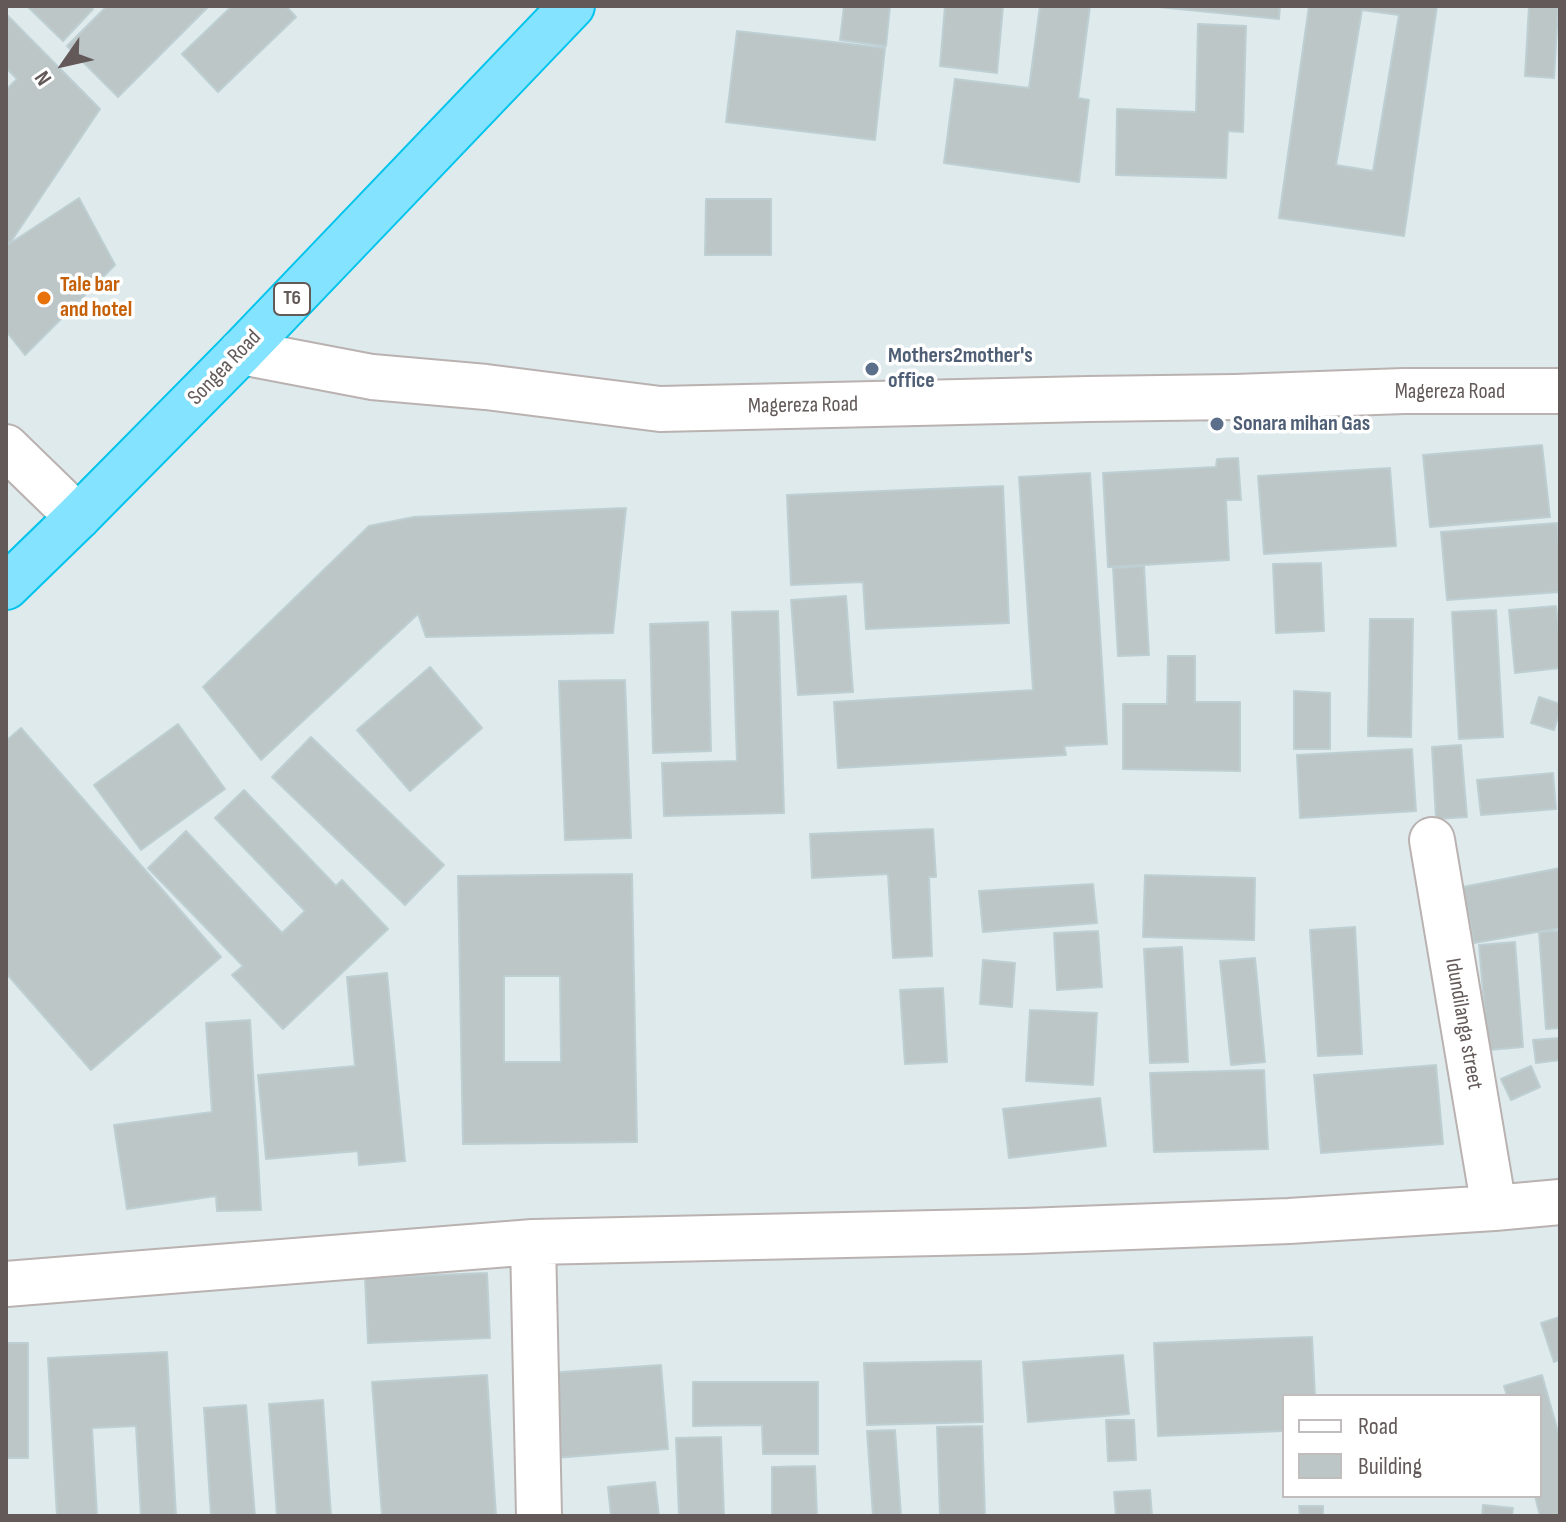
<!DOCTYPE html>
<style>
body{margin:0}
#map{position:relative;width:1566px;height:1522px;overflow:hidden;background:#dfeaed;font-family:"Sofia Sans Condensed",sans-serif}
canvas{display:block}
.frame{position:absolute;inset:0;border:8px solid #625958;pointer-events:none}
.legend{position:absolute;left:1282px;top:1394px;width:260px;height:104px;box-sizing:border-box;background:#fff;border:2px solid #c0bdbc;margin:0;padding:10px 14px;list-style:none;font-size:24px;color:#625958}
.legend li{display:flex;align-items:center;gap:16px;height:40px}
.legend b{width:40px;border:2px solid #c0bdbc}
.north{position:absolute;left:24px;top:24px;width:80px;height:80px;-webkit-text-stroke:6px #fff;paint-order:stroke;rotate:236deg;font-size:22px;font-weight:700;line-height:32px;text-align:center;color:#625958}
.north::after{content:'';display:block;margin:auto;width:28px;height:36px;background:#625958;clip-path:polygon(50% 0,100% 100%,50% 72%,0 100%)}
</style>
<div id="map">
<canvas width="1566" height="1522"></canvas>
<div class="frame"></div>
<ul class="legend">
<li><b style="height:10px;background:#fff"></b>Road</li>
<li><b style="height:22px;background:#bcc6c7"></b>Building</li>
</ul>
<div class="north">N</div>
</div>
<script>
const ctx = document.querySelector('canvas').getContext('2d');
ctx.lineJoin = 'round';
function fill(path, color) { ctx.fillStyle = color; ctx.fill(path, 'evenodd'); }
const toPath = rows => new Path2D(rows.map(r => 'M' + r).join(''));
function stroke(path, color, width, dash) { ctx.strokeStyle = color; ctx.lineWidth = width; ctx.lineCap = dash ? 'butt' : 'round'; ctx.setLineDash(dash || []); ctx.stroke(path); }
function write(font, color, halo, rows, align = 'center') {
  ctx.font = font + ' "Sofia Sans Condensed",sans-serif'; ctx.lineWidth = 7; ctx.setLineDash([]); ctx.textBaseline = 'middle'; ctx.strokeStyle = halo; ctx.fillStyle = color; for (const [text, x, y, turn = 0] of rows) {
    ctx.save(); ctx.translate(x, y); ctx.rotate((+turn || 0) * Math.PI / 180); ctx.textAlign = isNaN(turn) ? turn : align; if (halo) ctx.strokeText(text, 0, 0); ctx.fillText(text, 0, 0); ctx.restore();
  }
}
const building = toPath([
 [27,6,91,6,93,9,63,41,27,6],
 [107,6,209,6,118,97,67,46,107,6],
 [232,6,286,6,296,17,218,92,182,54,232,6],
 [844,6,890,6,886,46,840,40,844,6],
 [945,6,1003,6,997,73,940,66,945,6],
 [1040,6,1090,6,1078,98,1089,100,1079,182,944,163,955,79,1029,88,1040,6],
 [1149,6,1280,6,1279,19,1149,6],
 [1309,6,1437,6,1404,236,1279,218,1309,6],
 [1362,10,1399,15,1373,171,1336,165,1362,10],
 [1529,6,1560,6,1560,9,1558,9,1554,78,1525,76,1529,6],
 [6,14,100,109,10,243,6,243,6,90,17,79,6,68,6,14],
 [1198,24,1246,26,1243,132,1228,131,1226,178,1116,175,1117,109,1196,112,1198,24],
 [737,31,885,48,875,140,726,122,737,31],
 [79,198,115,265,25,355,6,331,6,246,79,198],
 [706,199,771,199,771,255,705,255,706,199],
 [1542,445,1550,517,1430,527,1423,455,1542,445],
 [1238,458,1241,500,1226,500,1229,560,1108,567,1103,473,1216,467,1217,459,1238,458],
 [1390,468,1396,546,1264,554,1258,476,1390,468],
 [1090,473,1107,744,1064,746,1066,755,838,768,834,702,1033,690,1019,477,1090,473],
 [1003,486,1009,623,866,629,863,582,791,585,787,495,1003,486],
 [626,508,613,633,426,637,418,614,261,760,203,687,369,526,414,517,626,508],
 [1557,523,1560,556,1560,592,1447,600,1441,532,1557,523],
 [1321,563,1324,631,1276,633,1273,564,1321,563],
 [1144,566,1149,655,1118,656,1113,568,1144,566],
 [846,596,853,692,798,695,791,600,846,596],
 [1556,606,1560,640,1560,668,1515,673,1509,610,1556,606],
 [1496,610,1503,737,1459,739,1452,612,1496,610],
 [778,611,784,813,664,816,662,763,737,761,732,612,778,611],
 [1370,619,1413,619,1411,737,1368,736,1370,619],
 [708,622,711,751,653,753,650,624,708,622],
 [1168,656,1195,656,1195,702,1240,702,1240,771,1123,769,1123,704,1167,704,1168,656],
 [430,667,482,728,410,791,357,730,430,667],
 [625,680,631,838,565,840,559,681,625,680],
 [1294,691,1330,693,1330,749,1294,749,1294,691],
 [1539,697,1560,704,1560,711,1554,730,1531,723,1539,697],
 [178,724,225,789,141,850,94,785,178,724],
 [21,728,221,957,91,1070,6,973,6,741,21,728],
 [311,737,444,865,405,905,272,777,311,737],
 [1461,745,1467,817,1436,819,1432,747,1461,745],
 [1412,749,1416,811,1300,818,1297,755,1412,749],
 [1553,773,1556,809,1481,815,1477,780,1553,773],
 [244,790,336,886,342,880,388,929,283,1029,232,975,243,966,148,868,186,831,282,933,305,911,215,818,244,790],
 [933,829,936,877,929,877,932,956,893,958,888,874,812,878,810,834,933,829],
 [1560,868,1560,928,1474,943,1463,887,1560,868],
 [632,874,637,1142,463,1144,458,876,632,874],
 [504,976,560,976,561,1062,504,1062,504,976],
 [1145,875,1255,878,1254,940,1143,937,1145,875],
 [1093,884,1097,923,983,932,979,891,1093,884],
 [1355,927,1362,1054,1318,1056,1310,930,1355,927],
 [1098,931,1102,987,1057,990,1054,933,1098,931],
 [1560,931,1560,1028,1546,1029,1539,932,1560,931],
 [1515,942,1523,1047,1488,1050,1479,945,1515,942],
 [1182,947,1188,1062,1150,1063,1144,949,1182,947],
 [1255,958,1265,1062,1231,1065,1220,961,1255,958],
 [983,960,1015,963,1012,1007,980,1004,983,960],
 [387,973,405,1161,359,1165,358,1151,266,1159,258,1075,355,1066,347,977,387,973],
 [943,988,947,1062,905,1064,900,990,943,988],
 [1030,1010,1097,1013,1093,1085,1026,1081,1030,1010],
 [250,1020,261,1210,217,1211,216,1196,127,1209,114,1125,212,1112,206,1023,250,1020],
 [1560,1038,1560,1060,1536,1063,1533,1040,1560,1038],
 [1436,1065,1443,1144,1321,1153,1314,1075,1436,1065],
 [1531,1066,1540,1087,1511,1100,1501,1079,1531,1066],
 [1264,1070,1268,1149,1154,1152,1150,1073,1264,1070],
 [1100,1098,1106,1146,1009,1158,1003,1109,1100,1098],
 [487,1273,490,1338,368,1343,365,1278,487,1273],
 [1560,1317,1560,1359,1554,1362,1541,1323,1560,1317],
 [1312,1337,1315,1396,1284,1396,1284,1431,1158,1436,1154,1343,1312,1337],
 [6,1343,28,1343,28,1458,6,1458,6,1343],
 [167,1352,176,1516,141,1516,136,1426,92,1428,97,1516,57,1516,48,1358,167,1352],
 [1123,1355,1129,1414,1028,1422,1023,1362,1123,1355],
 [981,1361,983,1422,867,1425,864,1363,981,1361],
 [661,1365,668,1449,555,1458,548,1373,661,1365],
 [487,1375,496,1516,382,1516,372,1382,487,1375],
 [1542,1375,1560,1439,1560,1516,1540,1516,1535,1496,1540,1496,1540,1396,1507,1396,1504,1386,1542,1375],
 [693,1382,818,1382,818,1454,763,1454,762,1425,693,1426,693,1382],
 [323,1400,331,1516,277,1516,269,1404,323,1400],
 [246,1405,255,1516,211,1516,204,1408,246,1405],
 [1106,1420,1134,1420,1136,1460,1108,1461,1106,1420],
 [982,1426,985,1516,940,1516,937,1427,982,1426],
 [895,1430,901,1516,873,1516,867,1431,895,1430],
 [721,1437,724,1516,679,1516,676,1438,721,1437],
 [815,1466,817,1516,772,1516,772,1467,815,1466],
 [655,1482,659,1516,611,1516,608,1487,655,1482],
 [1150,1490,1152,1516,1116,1516,1114,1492,1150,1490],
 [1483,1505,1513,1508,1512,1516,1482,1516,1483,1505],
 [1299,1506,1323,1506,1323,1516,1300,1516,1299,1506]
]);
fill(building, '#bcc6c7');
stroke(building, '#bdcfd2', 2);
const minor = toPath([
 [241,352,372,377,486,387,660,409,1088,399,1235,397,1404,391,1560,391],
 [6,447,78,517],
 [1432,840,1494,1208],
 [533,1242,539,1516],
 [6,1284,533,1242,1025,1231,1289,1221,1494,1208,1560,1202]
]);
const highway = toPath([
 [6,587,78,517,241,352,572,6]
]);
stroke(minor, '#b9b2b0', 48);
stroke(highway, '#00c4ec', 48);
stroke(minor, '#fff', 44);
stroke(highway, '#84e3ff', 44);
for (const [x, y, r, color] of [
 [44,298,8,"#e8710a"],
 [872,369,8,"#5c6f8a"],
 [1217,424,8,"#5c6f8a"]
]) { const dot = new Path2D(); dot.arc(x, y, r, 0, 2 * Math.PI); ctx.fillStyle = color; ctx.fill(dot); stroke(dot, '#fff', 3); }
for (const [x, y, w] of [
 [292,299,36]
]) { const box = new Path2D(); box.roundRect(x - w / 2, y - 16, w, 32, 6); ctx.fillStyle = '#fff'; ctx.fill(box); stroke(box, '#625958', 2); }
write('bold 20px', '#625958', null, [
 ["T6",292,299]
]);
write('bold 22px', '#c56008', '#fff', [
 ["Tale bar",60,285],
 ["and hotel",60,310]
], 'left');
write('bold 22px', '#4e5e75', '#fff', [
 ["Mothers2mother's",888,356],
 ["office",888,381],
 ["Sonara mihan Gas",1233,424]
], 'left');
write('22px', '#625958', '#fff', [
 ["Songea Road",225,368,-46],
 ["Magereza Road",1450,392],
 ["Magereza Road",803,406,-1],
 ["Idundilanga street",1463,1024,80]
]);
</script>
